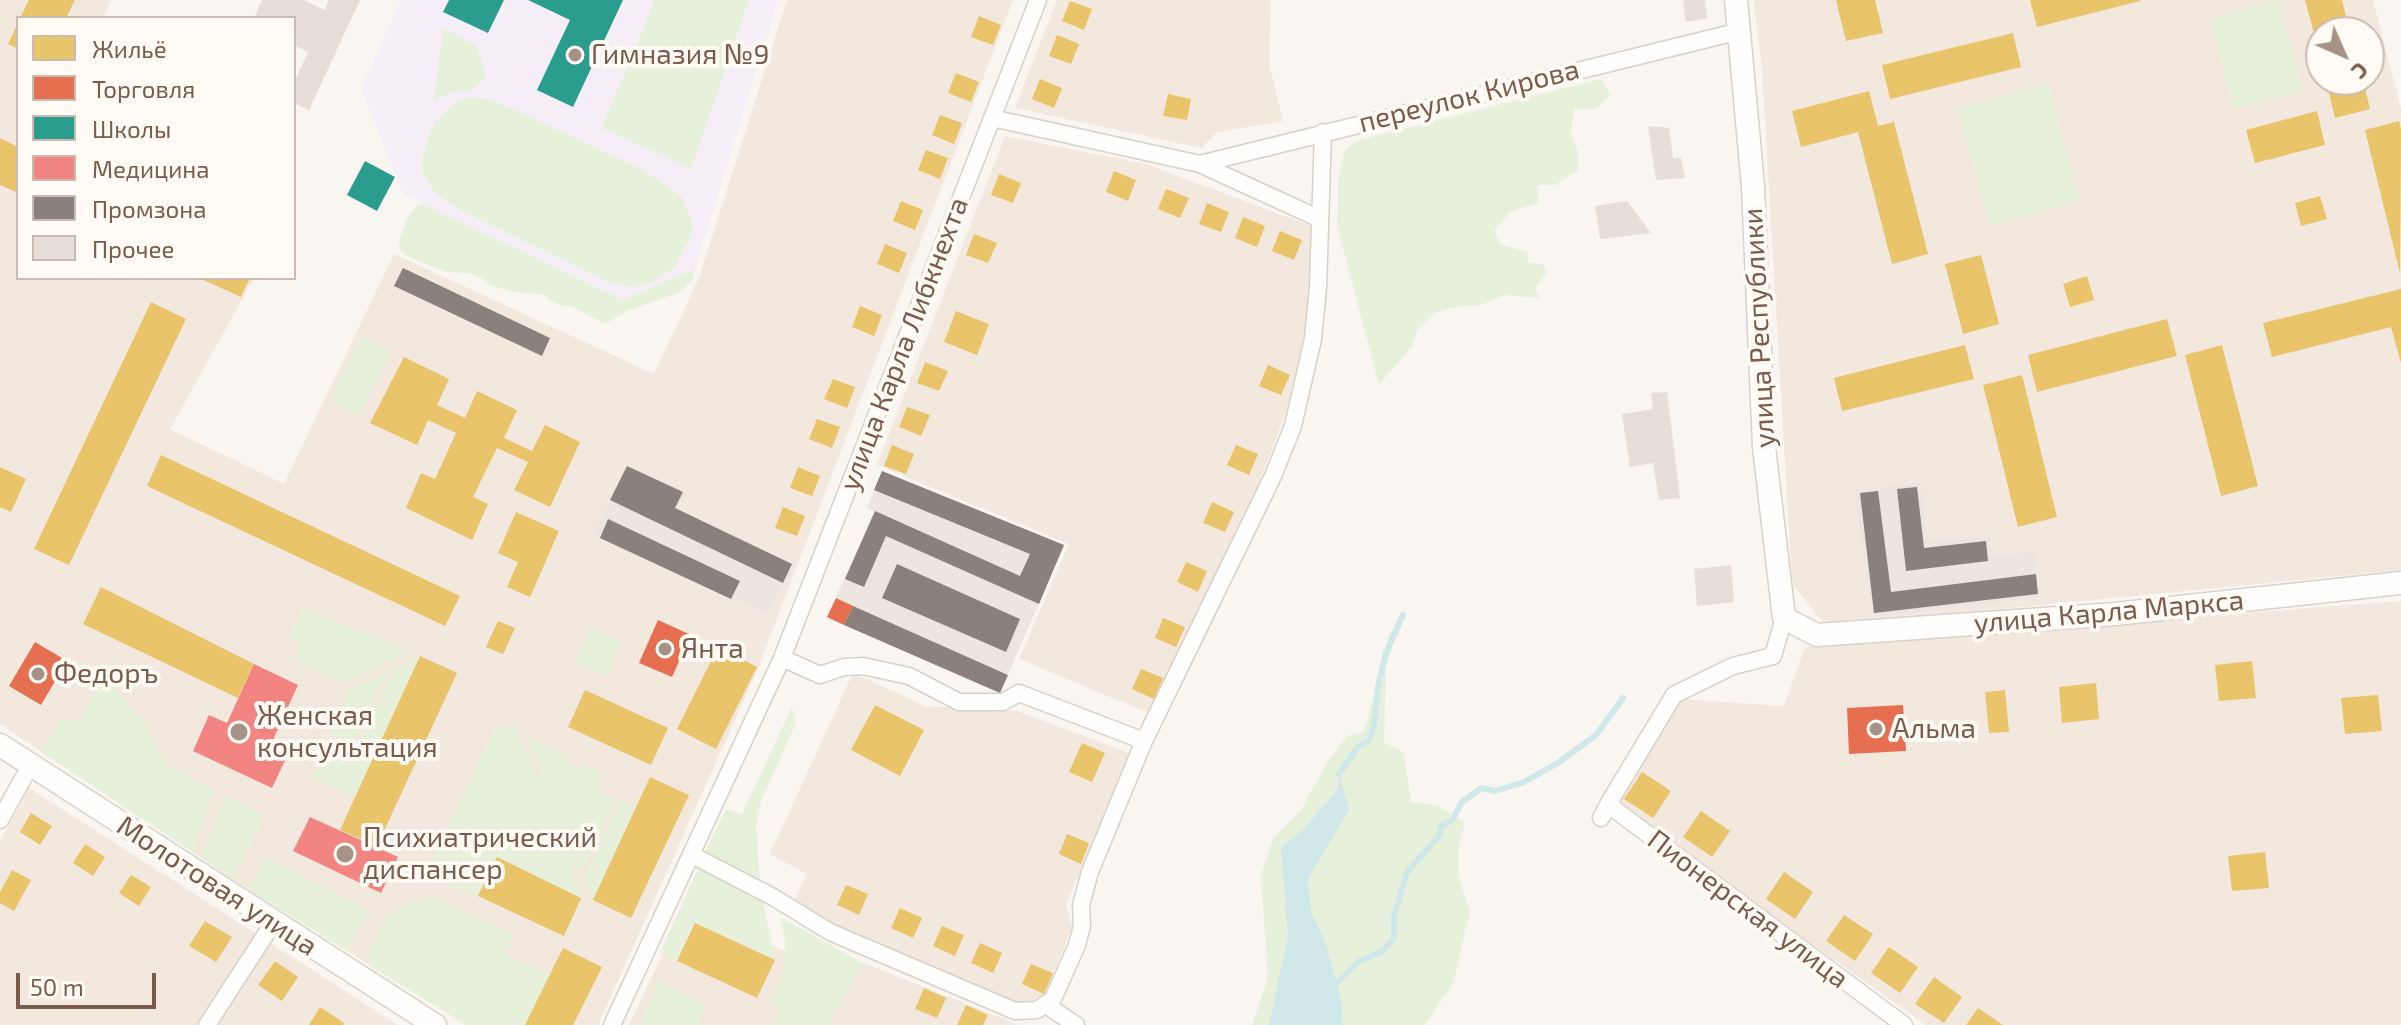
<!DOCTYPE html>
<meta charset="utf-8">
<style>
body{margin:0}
#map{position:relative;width:2401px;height:1025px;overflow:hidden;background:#f9f5f0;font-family:"Exo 2",sans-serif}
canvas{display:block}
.legend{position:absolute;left:16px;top:16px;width:280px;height:264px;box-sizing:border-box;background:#fffaf3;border:2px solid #cabbb1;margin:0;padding:10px 14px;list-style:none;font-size:24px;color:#7a5c4d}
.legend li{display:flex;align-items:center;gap:16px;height:40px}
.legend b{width:40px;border:2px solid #cabbb1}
.north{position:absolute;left:2305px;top:16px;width:80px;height:80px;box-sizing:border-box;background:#fffaf3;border:2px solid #cabbb1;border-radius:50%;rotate:135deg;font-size:22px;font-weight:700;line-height:32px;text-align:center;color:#7a5c4d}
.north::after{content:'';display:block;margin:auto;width:28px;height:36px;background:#a69286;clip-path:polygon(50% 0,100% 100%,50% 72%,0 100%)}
.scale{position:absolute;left:16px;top:973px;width:140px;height:36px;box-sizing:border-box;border:4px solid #7a5c4d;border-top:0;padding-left:10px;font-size:24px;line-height:28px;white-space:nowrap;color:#7a5c4d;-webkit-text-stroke:6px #fffaf3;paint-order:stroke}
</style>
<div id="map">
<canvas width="2401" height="1025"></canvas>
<ul class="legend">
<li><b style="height:22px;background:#e9c46a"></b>Жильё</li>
<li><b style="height:22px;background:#e76f51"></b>Торговля</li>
<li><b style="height:22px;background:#2a9d8f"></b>Школы</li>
<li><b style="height:22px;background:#f28482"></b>Медицина</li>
<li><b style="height:22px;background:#8a817c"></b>Промзона</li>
<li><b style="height:22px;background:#e6ded7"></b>Прочее</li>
</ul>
<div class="north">С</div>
<div class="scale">50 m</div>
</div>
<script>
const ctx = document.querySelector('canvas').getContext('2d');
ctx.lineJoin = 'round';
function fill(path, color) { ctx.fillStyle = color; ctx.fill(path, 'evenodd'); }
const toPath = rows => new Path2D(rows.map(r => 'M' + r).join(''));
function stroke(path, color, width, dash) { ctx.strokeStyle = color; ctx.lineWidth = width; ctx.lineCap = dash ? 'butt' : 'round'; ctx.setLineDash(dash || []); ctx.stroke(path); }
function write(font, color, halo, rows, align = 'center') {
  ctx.font = font + ' "Exo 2",sans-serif'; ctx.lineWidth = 8; ctx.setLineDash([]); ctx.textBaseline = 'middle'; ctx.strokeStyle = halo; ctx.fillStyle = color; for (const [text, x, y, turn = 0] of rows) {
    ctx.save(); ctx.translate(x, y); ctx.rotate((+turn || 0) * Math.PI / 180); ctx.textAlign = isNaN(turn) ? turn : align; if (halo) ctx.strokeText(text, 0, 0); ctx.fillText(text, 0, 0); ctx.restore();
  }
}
fill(toPath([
 [0,0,111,0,103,18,18,18,18,278,254,278,170,429,284,484,394,254,654,374,699,278,787,0,1013,0,757,671,598,1025,466,1025,249,890,0,724],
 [1057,0,1271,0,1269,64,1283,121,1217,132,1201,148,1015,108],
 [1754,0,2373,0,2401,109,2401,570,1826,626,1792,583,1762,68],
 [2321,32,2369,32,2369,80,2321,80],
 [1005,136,1146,164,1314,227,1305,333,1287,409,1259,483,1151,714,1019,659,1069,544,877,465],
 [2401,601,2401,1025,1926,1025,1615,805,1678,699,1784,706,1805,647],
 [853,673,925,706,1017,711,1132,754,1066,904,1072,927,1046,993,1025,1005,829,924,794,901,807,874,770,854],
 [29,788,257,934,198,1025,0,1025,0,841],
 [686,904,811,964,782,1025,629,1025],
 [270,943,398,1025,217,1025],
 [861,962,1019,1025,829,1025]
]), '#f2e8de');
fill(toPath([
 [627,466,683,492,676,508,792,564,768,614,593,535],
 [882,471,1064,545,1000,693,827,617,874,512,867,508],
 [1921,483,1927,542,1989,535,1993,557,2035,551,2039,597,1873,617,1854,490]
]), '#ede5e0');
fill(toPath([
 [401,0,778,0,695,269,623,300,404,195,361,89]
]), '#f6eef6');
fill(toPath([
 [655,0,749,0,691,169,602,128],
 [2278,1,2303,91,2234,109,2210,19],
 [443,28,477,46,486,77,472,91,456,91,434,101],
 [1601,79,1611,95,1595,109,1574,109,1571,134,1578,152,1578,170,1555,185,1538,185,1538,203,1511,211,1494,231,1502,245,1527,252,1528,263,1543,264,1547,272,1535,289,1539,298,1505,295,1478,306,1460,306,1434,313,1418,329,1413,345,1379,385,1337,225,1338,181,1344,152,1355,141],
 [2048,84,2080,201,1990,226,1958,108],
 [473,97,488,99,514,109,641,169,682,197,693,226,689,240,673,269,652,282,638,287,624,286,606,281,461,210,436,194,423,173,422,160,428,139,435,122,447,110,459,100],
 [423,204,623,300,695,269,692,280,681,292,629,310,605,324,571,306,562,306,552,301,546,295,513,292,489,285,480,277,468,273,447,272,410,258,400,250,399,241,406,221,416,207],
 [361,337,392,352,360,416,329,400],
 [303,608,409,651,343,683,294,659,300,642,288,637],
 [1400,623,1386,666,1384,742,1404,753,1411,802,1439,806,1465,823,1459,845,1459,879,1470,911,1453,984,1424,1025,1343,1025,1341,998,1289,936,1269,1025,1252,1025,1268,978,1261,876,1273,838,1301,810,1327,762,1347,736,1362,732,1366,726,1389,634],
 [591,628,622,643,606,677,575,662],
 [420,656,376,751,364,745,361,748,358,746,394,669],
 [389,670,354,744,330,734,348,691],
 [105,675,145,723,166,764,214,790,192,852,42,752,61,718,79,721],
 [792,707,796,723,761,801,756,823,760,884,703,856,726,809,742,814],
 [513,726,519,734,538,778,542,772,527,736,568,757,565,764,579,771,583,764,604,775,598,790,616,799,581,873,580,868,572,865,581,898,497,857,478,896,425,875,495,727],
 [329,739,359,752,358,757,371,763,355,797,312,777],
 [225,796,266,815,232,879,201,858],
 [620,801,636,808,593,900,584,878],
 [266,857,367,910,347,951,249,890],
 [699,867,762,897,775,960,695,923,677,961,660,953],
 [429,896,514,934,505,954,550,975,525,1025,467,1025,373,968,368,953,388,914],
 [780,917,861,962,829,1025,773,1025,781,1009,769,1003,784,971,785,940],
 [659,982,706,1005,697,1025,639,1025]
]), '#e7f0db');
fill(toPath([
 [1339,774,1349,809,1308,879,1311,913,1324,938,1341,998,1343,1025,1269,1025,1288,936,1281,848,1303,830,1338,789]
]), '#d0e8ea');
fill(toPath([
 [29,0,75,0,66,18,20,18],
 [1836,0,1875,0,1883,33,1846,41],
 [2030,0,2140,0,2140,1,2037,27],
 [2305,0,2342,0,2350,32,2321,32,2321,58],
 [1070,1,1092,9,1084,30,1062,21],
 [979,16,1001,25,993,45,971,37],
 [18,23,18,49,8,44],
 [2013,33,2021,67,1890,99,1882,65],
 [1057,35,1079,44,1071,64,1049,56],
 [956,73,979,82,971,102,948,93],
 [1040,79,1062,88,1054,108,1032,99],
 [2326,80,2363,80,2370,109,2335,118],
 [1869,91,1878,126,1894,122,1928,254,1892,264,1858,132,1801,147,1792,111],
 [1168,94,1191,99,1187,120,1163,116],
 [2317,111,2325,145,2255,163,2246,130],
 [940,115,962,123,954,144,932,135],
 [2399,121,2401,130,2400,273,2365,130],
 [0,138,18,147,18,193,0,185],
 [926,150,948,158,940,179,918,170],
 [1114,171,1136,180,1128,201,1106,192],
 [999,174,1021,183,1013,203,991,195],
 [1166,189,1189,198,1180,218,1158,209],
 [2320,196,2327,219,2301,226,2295,203],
 [901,201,923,210,915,230,893,221],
 [1207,203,1229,212,1221,232,1199,224],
 [1243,217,1265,226,1257,247,1235,238],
 [1280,231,1302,240,1294,260,1272,251],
 [974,234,997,243,988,263,966,255],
 [885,244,907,253,899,273,877,264],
 [1981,255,1999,324,1963,334,1945,264],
 [2087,276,2094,300,2070,307,2063,284],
 [199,278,250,278,241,297],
 [2401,289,2401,363,2391,327,2272,357,2263,323],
 [151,302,186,319,69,565,34,549],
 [860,306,882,315,874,336,852,327],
 [956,311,989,324,977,355,944,342],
 [2167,319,2177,356,2037,392,2028,355],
 [1965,345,1974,379,1842,411,1834,378],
 [2222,345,2258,486,2221,496,2185,355],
 [404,357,449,379,437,405,465,418,477,391,517,410,504,438,532,451,545,425,580,442,550,507,514,490,528,462,497,448,473,497,488,504,472,540,406,508,421,473,435,479,456,433,428,420,417,445,370,423],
 [925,362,948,371,939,391,917,383],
 [1268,365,1290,375,1281,395,1259,386],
 [2022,375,2057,517,2018,527,1983,385],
 [833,379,855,387,847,408,824,399],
 [907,407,930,415,921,436,899,427],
 [817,419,840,427,832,448,809,439],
 [892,445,914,454,906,474,884,466],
 [1236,445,1258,454,1249,475,1227,465],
 [161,455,460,596,445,626,147,486],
 [0,467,26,479,11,512,0,507],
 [798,467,820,476,812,496,790,488],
 [1212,502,1234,512,1225,532,1203,523],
 [783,507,805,516,797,536,775,528],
 [516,512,559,531,530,597,507,587,518,562,498,553],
 [1186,562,1207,571,1198,592,1177,582],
 [101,587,254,664,238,698,83,624],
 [1163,618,1185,627,1176,647,1155,638],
 [498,621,515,628,503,654,486,647],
 [718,647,757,667,716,749,677,729],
 [420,656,457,673,377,846,340,830],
 [2252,661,2256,698,2219,701,2215,665],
 [1141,669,1163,678,1154,699,1132,689],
 [2096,683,2099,719,2062,723,2059,687],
 [585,690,668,728,651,765,568,727],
 [2005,690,2009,732,1989,733,1985,692],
 [2378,695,2382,731,2345,734,2341,698],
 [875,705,924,730,900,776,851,750],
 [1082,743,1105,753,1092,782,1069,772],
 [1642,772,1671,791,1653,818,1624,799],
 [650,777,689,795,631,918,593,900],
 [1701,811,1730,831,1712,857,1683,837],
 [31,813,52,826,40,845,20,832],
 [1067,834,1089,843,1081,864,1059,854],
 [85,844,105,857,93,876,73,863],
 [2265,852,2269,888,2232,891,2228,856],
 [497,857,581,898,564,936,478,896],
 [12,870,31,880,14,911,0,903,0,892],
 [1784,872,1813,892,1795,919,1766,899],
 [131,875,151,887,139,906,119,893],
 [846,885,868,894,859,915,837,905],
 [900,908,922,918,913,938,891,928],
 [1844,915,1873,934,1855,961,1826,941],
 [205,921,232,937,216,962,189,946],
 [695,923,775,960,757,998,677,961],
 [942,926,964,935,955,956,933,946],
 [980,943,1002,953,993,973,971,963],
 [1889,947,1918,967,1900,993,1871,973],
 [563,948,602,967,573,1025,525,1025],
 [275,961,298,977,282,1001,258,985],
 [1031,964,1053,973,1044,994,1022,984],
 [1934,977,1962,997,1944,1023,1915,1004],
 [924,988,946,998,937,1018,915,1009],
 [966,1005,988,1015,983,1025,957,1025],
 [320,1007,344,1023,343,1025,309,1025],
 [1978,1008,2003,1025,1966,1025]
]), '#e9c46a');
fill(toPath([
 [836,598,853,606,844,625,827,617],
 [658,620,691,635,672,677,639,663],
 [35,642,67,661,41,705,9,686],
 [1903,705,1906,751,1849,754,1847,708]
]), '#e76f51');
fill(toPath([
 [449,0,504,0,488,33,443,12],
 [528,0,623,0,573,107,537,90,570,20],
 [365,161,395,177,377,211,347,195]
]), '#2a9d8f');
fill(toPath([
 [254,664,298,685,272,742,290,750,272,788,193,751,209,715,227,723],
 [310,817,398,857,381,893,293,851]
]), '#f28482');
fill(toPath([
 [403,268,550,338,542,356,394,286],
 [627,466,683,492,675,508,792,564,783,583,610,500],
 [882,471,1064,545,1039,604,886,536,864,587,845,579,875,511,1020,576,1030,554,874,490],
 [1917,487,1924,548,1986,541,1988,561,1906,571,1897,489],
 [1878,491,1891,592,2036,574,2038,594,1874,613,1860,493],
 [608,519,740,581,731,599,600,538],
 [897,564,1020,619,1006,652,882,598],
 [853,606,1008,675,1000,693,844,625]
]), '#8a817c');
stroke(toPath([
 [1339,774,1358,747,1370,739,1374,726,1378,686,1386,653,1403,615],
 [1337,983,1359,961,1383,951,1394,937,1394,916,1407,872,1439,836,1441,826,1453,819,1461,803,1481,788,1495,791,1524,782,1558,763,1596,735,1623,698]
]), '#d0e8ea', 6);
fill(toPath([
 [262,0,303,0,325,10,329,0,360,0,309,110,294,103,294,83,308,52,294,45,294,18,254,18],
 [1683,0,1705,0,1707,18,1686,22],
 [1648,126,1669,128,1673,158,1681,158,1685,178,1656,180],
 [1627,201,1651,233,1600,239,1595,206],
 [1667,392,1680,498,1659,500,1653,463,1630,467,1622,414,1653,409,1651,393],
 [1731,565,1734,602,1697,606,1694,569]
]), '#e6ded7');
const street = toPath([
 [992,118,1200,164,1740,31],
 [1200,164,1320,219],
 [782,658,820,675,844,667,863,666,909,676,959,702,1003,702,1019,693,1144,741,1273,476,1293,426,1313,339,1318,288,1323,132],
 [1610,801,1674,695,1733,666,1773,656,1784,618],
 [1601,818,1610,801,1614,809,1904,1025],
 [0,820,30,766],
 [692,855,773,897,830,932,1015,1011,1037,1010,1053,999,1077,945,1082,926,1081,905,1090,872,1144,741],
 [1046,1005,1076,1025],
 [207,1025,273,923],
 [612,1025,782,658,1038,0]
]);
const secondary = toPath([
 [1736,0,1753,186,1764,447,1784,618,1817,635,2115,614,2401,583],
 [0,745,435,1025]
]);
stroke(street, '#d7d1cb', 19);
stroke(secondary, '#d9d2cb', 25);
stroke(street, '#fefefd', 16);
stroke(secondary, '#fefefd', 22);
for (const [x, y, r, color] of [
 [575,55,8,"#a69286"],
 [665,649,8,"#a69286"],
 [38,674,8,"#a69286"],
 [1876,729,8,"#a69286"],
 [239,732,10,"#a69286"],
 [345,854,10,"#a69286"]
]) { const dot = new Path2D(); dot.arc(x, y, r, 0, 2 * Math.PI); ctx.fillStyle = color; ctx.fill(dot); stroke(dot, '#fffaf3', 3); }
write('28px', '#7a5c4d', '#fffaf3', [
 ["Гимназия №9",591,55],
 ["Янта",681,649],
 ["Федоръ",54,674],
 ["Женская",257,716],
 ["консультация",257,748],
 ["Альма",1892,729],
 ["Психиатрический",363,838],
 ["диспансер",363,870]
], 'left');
write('28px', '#7a5c4d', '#fffaf3', [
 ["переулок Кирова",1469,96,-14],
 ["улица Республики",1759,328,-93],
 ["улица Карла Либкнехта",904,344,-69],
 ["улица Карла Маркса",2109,612,-5],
 ["Молотовая улица",217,886,33],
 ["Пионерская улица",1748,909,37]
]);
</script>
